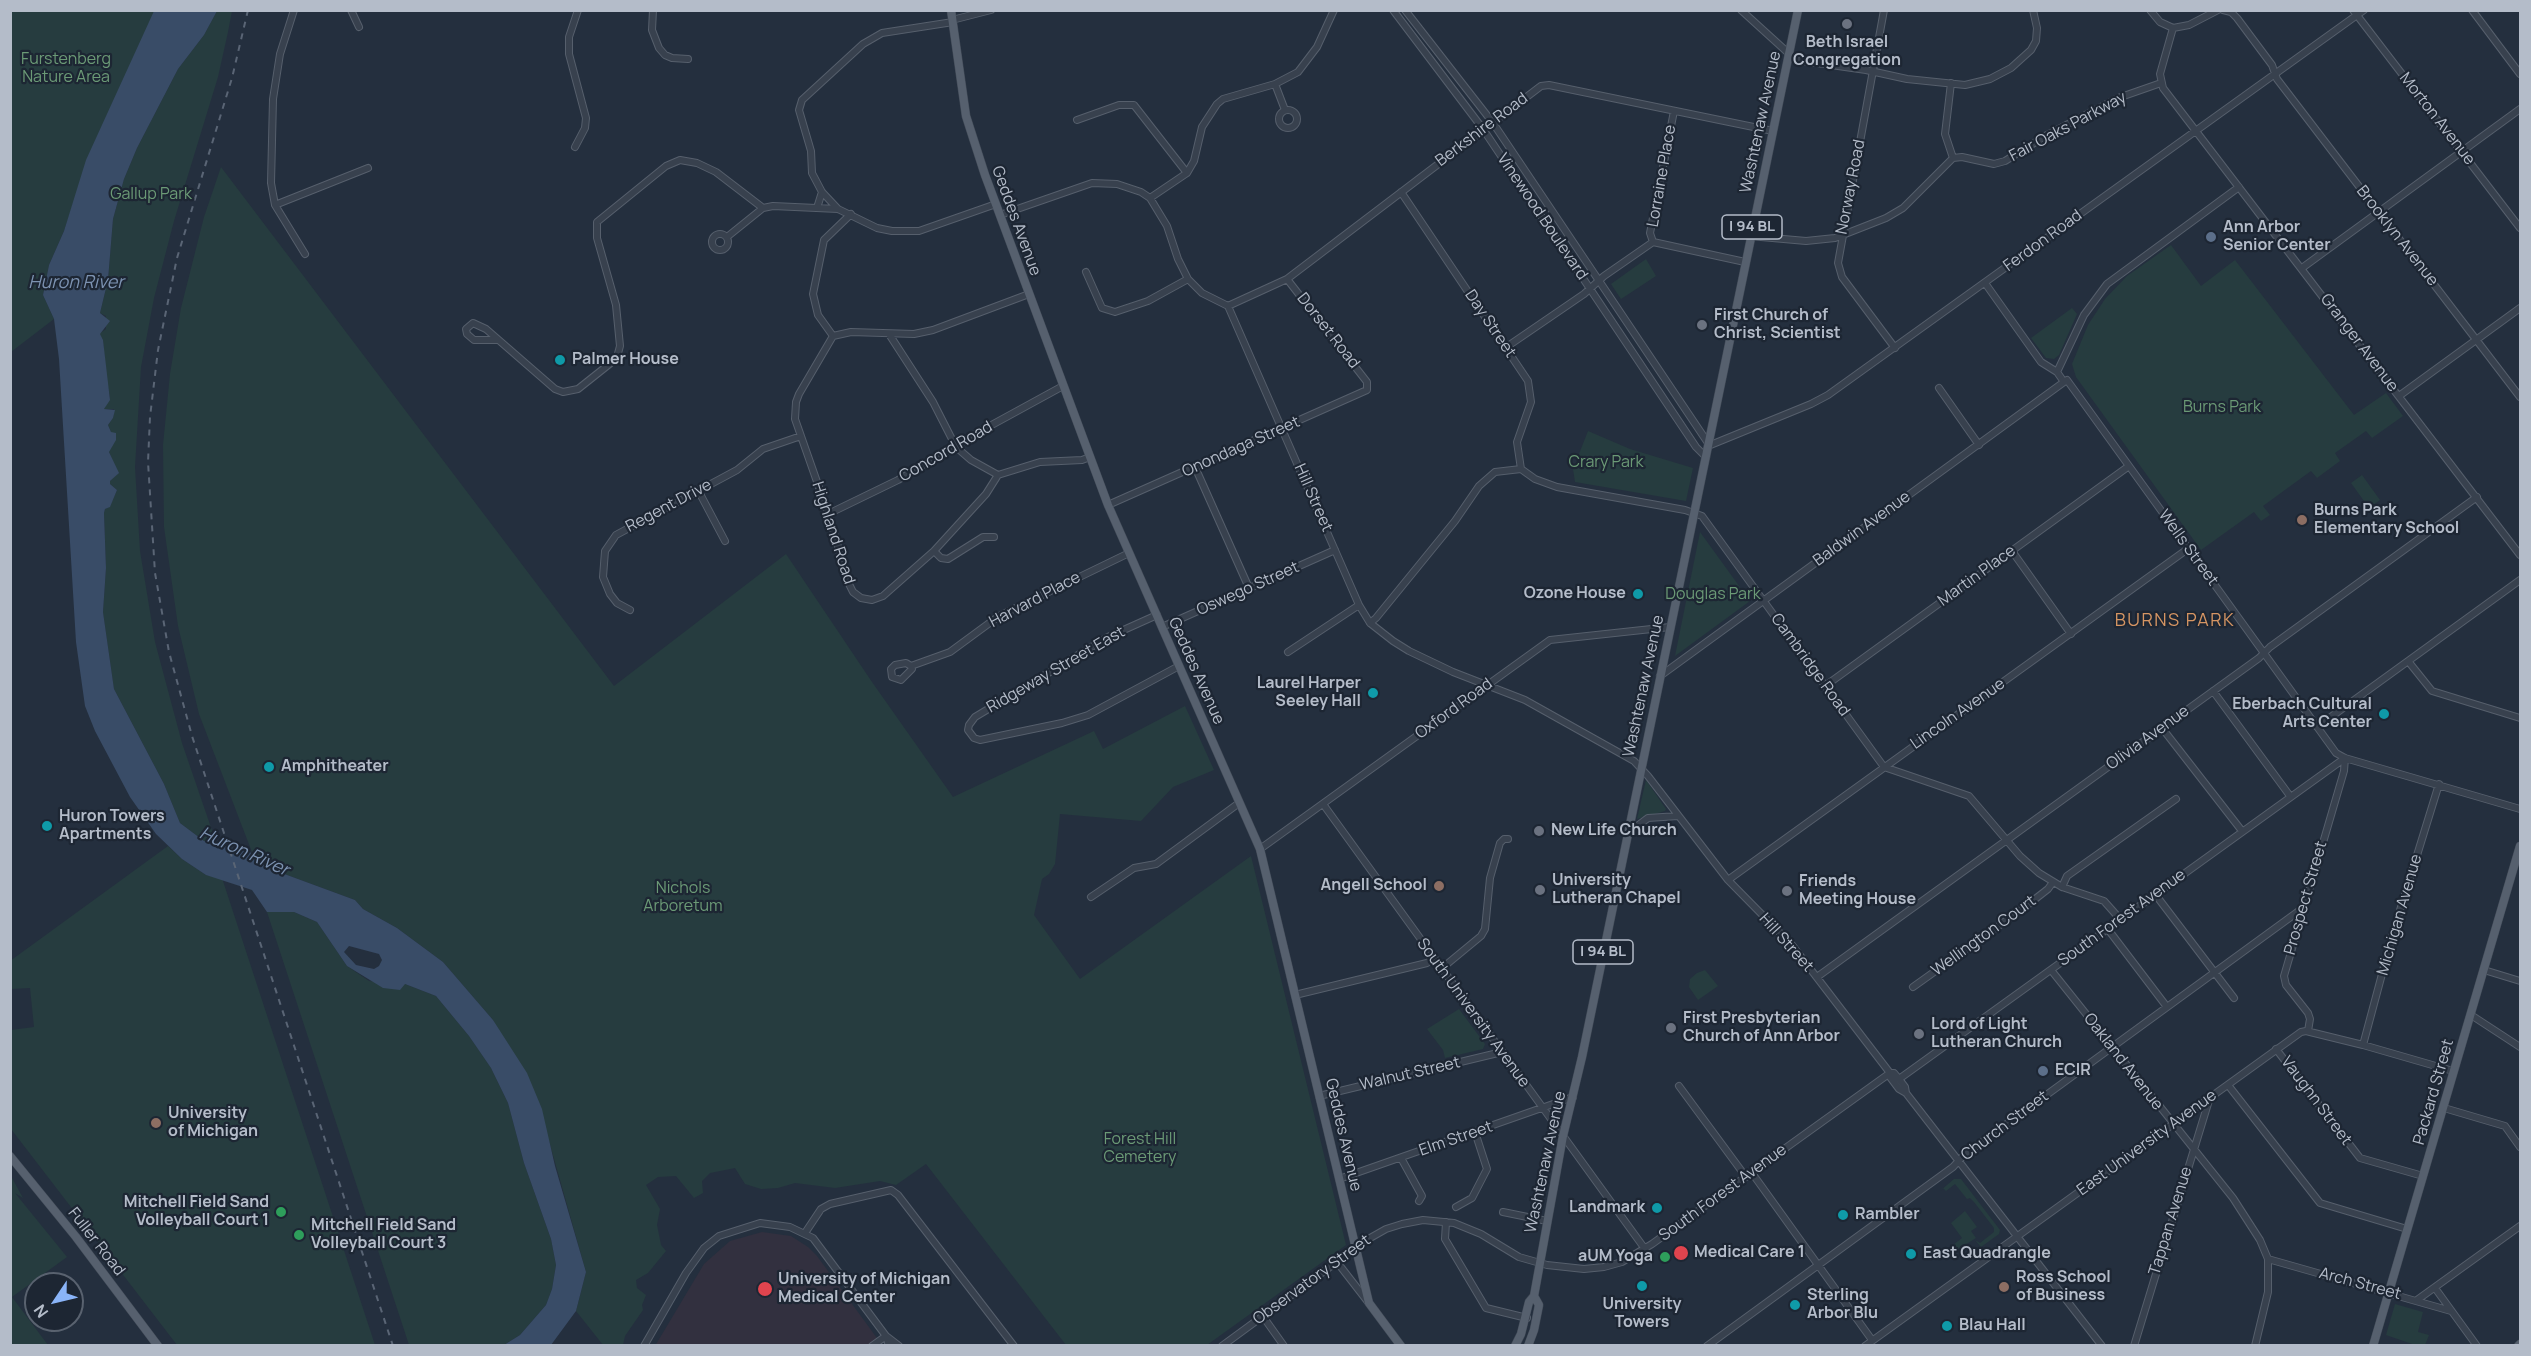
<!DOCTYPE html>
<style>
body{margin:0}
#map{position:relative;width:2531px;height:1356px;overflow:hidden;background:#242f3e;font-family:Manrope,sans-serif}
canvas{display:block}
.frame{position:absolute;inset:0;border:12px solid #b4bcc9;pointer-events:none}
.north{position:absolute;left:24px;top:1272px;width:60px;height:60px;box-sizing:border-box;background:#1d2633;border:2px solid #59626f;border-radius:50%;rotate:235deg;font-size:16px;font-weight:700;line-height:24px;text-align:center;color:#b4bcc9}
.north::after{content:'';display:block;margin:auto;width:21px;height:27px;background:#8ab4f8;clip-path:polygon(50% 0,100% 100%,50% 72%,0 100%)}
</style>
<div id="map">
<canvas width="2531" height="1356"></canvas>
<div class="frame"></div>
<div class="north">N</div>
</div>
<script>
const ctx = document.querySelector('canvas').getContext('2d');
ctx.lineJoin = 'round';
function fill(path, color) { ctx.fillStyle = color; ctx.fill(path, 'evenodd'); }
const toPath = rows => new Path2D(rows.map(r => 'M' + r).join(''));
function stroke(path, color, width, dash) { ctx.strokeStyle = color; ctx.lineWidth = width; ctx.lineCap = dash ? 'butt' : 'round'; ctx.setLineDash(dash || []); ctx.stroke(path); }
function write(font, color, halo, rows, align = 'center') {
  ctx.font = font + ' Manrope,sans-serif'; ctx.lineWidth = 4.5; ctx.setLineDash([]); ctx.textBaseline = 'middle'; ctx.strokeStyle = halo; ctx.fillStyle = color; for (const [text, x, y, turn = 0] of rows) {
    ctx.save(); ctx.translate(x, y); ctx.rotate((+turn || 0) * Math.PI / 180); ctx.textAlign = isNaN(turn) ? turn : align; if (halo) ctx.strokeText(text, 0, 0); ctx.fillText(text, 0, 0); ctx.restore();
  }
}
fill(toPath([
 [762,1232,791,1236,808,1247,817,1256,882,1345,655,1346,704,1264,730,1241]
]), '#32303f');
fill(toPath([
 [11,11,156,11,75,198,64,231,49,265,43,295,54,319,11,352],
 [217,11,232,11,228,32,218,77,174,221,154,298,141,367,135,467,140,551,155,642,182,743,217,845,204,841,180,823,164,784,114,689,103,612,106,568,104,513,105,509,110,506,117,490,110,484,110,481,118,473,109,452,111,432,108,425,113,418,114,409,104,409,110,397,106,377,103,340,99,334,106,329,106,316,100,313,108,280,113,219,124,179,137,148,178,69,204,35],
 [221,167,614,686,786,554,872,682,953,797,1094,731,1103,749,1185,706,1214,770,1173,787,1141,821,1060,814,1055,864,1049,874,1042,879,1034,915,1080,979,1251,856,1346,1245,1207,1345,1066,1345,926,1164,896,1185,880,1181,835,1188,795,1183,778,1188,761,1189,745,1184,735,1168,710,1173,702,1181,703,1193,694,1198,676,1176,658,1177,646,1185,660,1209,657,1225,661,1245,666,1251,648,1273,636,1280,637,1288,646,1295,642,1305,643,1310,625,1336,623,1345,603,1345,576,1311,586,1272,549,1141,493,1020,443,962,397,928,363,909,355,900,279,872,255,860,199,714,178,626,164,527,163,445,170,374,181,308,204,217],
 [2171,245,2201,286,2235,260,2354,415,2386,393,2403,416,2372,438,2366,431,2335,453,2340,461,2317,478,2311,471,2263,506,2270,515,2261,521,2254,512,2201,550,2076,377,2072,364,2088,325,2105,299,2127,276],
 [1646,259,1656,276,1621,299,1611,284],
 [2072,308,2077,314,2059,355,2054,359,2046,358,2031,338],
 [1588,431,1630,449,1693,468,1686,501,1575,482,1573,469],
 [2362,475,2380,500,2369,508,2351,483],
 [1700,532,1750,601,1675,656],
 [1646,780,1666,809,1665,811,1637,819],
 [168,846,182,859,206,875,222,878,375,1345,177,1345,11,1129,11,1030,34,1027,30,988,11,989,10,961],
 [267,912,294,912,317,922,347,966,369,981,405,984,436,996,469,1036,491,1068,508,1103,524,1163,551,1239,556,1265,552,1289,546,1305,520,1335,504,1345,409,1345],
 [1705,970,1718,986,1698,1000,1689,987,1690,979,1697,973],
 [1459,1009,1485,1044,1483,1049,1445,1058,1443,1050,1427,1029],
 [11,1176,23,1198,15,1193,67,1257,12,1297,48,1345,11,1345],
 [1954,1179,1961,1179,2000,1230,1999,1234,1981,1247,1975,1240,1980,1243,1994,1232,1994,1228,1974,1202,1970,1198,1967,1199,1955,1184,1946,1191,1943,1188,1940,1191],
 [1965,1211,1977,1227,1971,1231,1976,1238,1957,1250,1953,1245,1962,1238,1951,1223],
 [2395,1304,2423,1312,2418,1332,2429,1335,2425,1345,2415,1345,2386,1335]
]), '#263c3f');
fill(toPath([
 [154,11,217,11,204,35,178,69,137,148,124,179,113,219,108,280,100,313,110,321,100,334,103,340,110,400,104,409,115,410,113,418,108,425,111,432,116,433,116,440,109,452,119,473,110,481,110,484,117,490,110,507,105,509,104,513,106,568,103,612,114,689,164,784,180,823,204,841,250,852,255,860,279,872,355,900,363,909,397,928,443,962,493,1020,527,1073,542,1109,555,1166,586,1272,576,1311,551,1345,504,1345,520,1335,546,1305,552,1289,556,1265,551,1239,524,1163,508,1103,491,1068,469,1036,436,996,405,984,400,990,383,988,347,966,317,922,294,912,267,912,252,890,206,875,182,859,156,834,130,797,95,731,85,706,76,642,59,359,54,319,43,295,49,265,64,231,86,160],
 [349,946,379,954,382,960,379,966,374,969,356,965,344,952]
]), '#394c67');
const minor = toPath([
 [294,10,280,54,273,99,271,183,275,205,305,254],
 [351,10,359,27],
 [653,10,652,30,659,48,665,55,672,58,688,59],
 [1393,10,1483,129,1696,447,1706,457],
 [1405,10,1493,123,1708,443],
 [1741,10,1796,60,1866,70,1907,79,1965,85,1990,79,2011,68,2031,50,2036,41,2037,28,2033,10],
 [1884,10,1838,263,1842,277,1895,348],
 [2150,10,2160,22,2173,28,2189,25,2218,10],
 [2223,10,2231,12,2237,18,2272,65,2277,79,2520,397],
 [2353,10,2520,228],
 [2472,10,2520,74],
 [952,20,991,10],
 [2173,28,2160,74,2163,88,2520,555],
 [1951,83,1945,134,1953,158],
 [1275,84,1285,110],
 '1279 119a9 9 0 1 1 18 0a9 9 0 1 1-18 0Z',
 [1077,120,1119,105,1134,105,1187,173],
 [575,147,585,128,586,118,569,54,569,37,578,10],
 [1401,192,1528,381,1531,402,1517,442,1521,469],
 [1150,198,1187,173,1194,161,1202,127,1217,104,1223,99,1275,84,1298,72,1317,47,1334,10],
 [275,205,368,168],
 [817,208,822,192],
 [838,209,822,192,812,173,811,151,799,110,802,100,863,44,882,33,953,22],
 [1000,215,1092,183,1117,184,1141,192,1150,198,1167,226,1178,259,1188,279,1202,293,1228,306,1359,605,1370,623,1393,641,1409,651,1453,672,1525,700,1634,761,1648,776,1728,880,1792,945,1890,1073,1894,1073,1899,1079,1905,1087,1906,1093],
 '712 242a8 8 0 1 1 16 0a8 8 0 1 1-16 0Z',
 [1750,236,1806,241,1835,238,1886,218,1903,208,1953,158,1962,157,1994,164,2005,161,2047,135,2118,98,2161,83],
 [727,237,763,208],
 [1653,242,1650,233,1674,111],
 [2302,268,2520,109],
 [1086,272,1102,308,1115,312,1148,301,1188,279],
 [1985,283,2041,362,2057,372,2064,382,2067,380,2336,753,2345,758,2520,809],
 [1228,306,1287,279,1541,86,1549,85,1773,131],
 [889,334,933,402,956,447,971,460,998,475],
 [833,336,799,394,796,402,795,419,829,516,849,584,853,592,861,598,872,600,883,596,934,551,986,494,998,475,1040,462,1082,460,1090,457],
 [833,336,851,332,914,334,933,330,1029,294],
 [833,336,818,315,813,294,824,240,851,214],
 [497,340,474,340,467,334,466,329,473,323,486,329,555,389,563,392,578,389,612,362,617,357,620,346,616,305,597,238,597,222,666,166,680,160,697,163,716,172,763,208,773,206,838,209,877,228,892,231,919,231,996,204],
 [1505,348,1584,294,1604,276,1653,242,1745,262],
 [2057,372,2084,315,2107,284,2239,187],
 [1939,388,1979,445],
 [2399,396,2520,308],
 [1708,446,1811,404,1828,395,2364,10],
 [1195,467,1249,588],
 [698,490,725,541],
 [1108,505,1367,390,1367,382,1287,279],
 [828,514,898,480,977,433,1063,386],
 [934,551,941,558,948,559,983,537,994,537],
 [2012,551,2071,634],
 [630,610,617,603,610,594,603,577,605,551,616,535,737,470,763,449,801,436],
 [1157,615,1108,637,975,717,969,725,968,730,974,738,980,740,1062,723,1088,715,1179,666],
 [1370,623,1376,618,1455,521,1479,486,1495,472,1521,469,1535,479,1557,487,1685,510,1702,516,1884,767,1969,796,2020,856,2039,873,2062,887,2104,901,2120,919],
 [1162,627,1335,550],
 [1288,652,1359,605],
 [2408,661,2432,691,2520,718],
 [911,666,906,663,895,665,891,669,892,677,901,680,912,669,911,666,950,652,999,616,1129,553],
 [1660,676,2064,382],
 [1825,686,2129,466],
 [2213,691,2290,796],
 [2317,727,2520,580],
 [2162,728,2242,831],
 [1323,804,1645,1249],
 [1628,833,1648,818,1678,816],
 [1260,849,1550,640,1670,627],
 [1728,880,2189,548],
 [2062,887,2067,876,2176,799],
 [2155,894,2234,998],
 [1091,897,1134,868,1156,864,1239,803],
 [2107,928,2167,1007],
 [1441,969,1481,936,1485,929,1490,878,1500,843,1504,839,1508,839],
 [2051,970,2233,1198,2260,1240,2268,1259,2268,1292,2255,1346],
 [2484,970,2520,981],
 [1817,977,2259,658,2270,647,2477,497],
 [1913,987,2021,910,2048,889,2053,882],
 [1295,995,1427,963,1433,958],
 [2471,1015,2520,1047],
 [2308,1031,2310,1019,2308,1013,2286,985,2284,976,2344,771,2345,758],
 [2363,1045,2393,933,2439,784],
 [2276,1049,2360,1158,2423,1176],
 [1890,1073,1890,1077,1899,1089,1906,1093,2102,1346],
 [1899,1079,2345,758],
 [2228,1085,2320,1203,2407,1229],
 [1679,1086,1746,1177],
 [1319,1096,1502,1052],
 [2444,1108,2505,1126,2520,1147],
 [1401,1158,1422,1196,1419,1201],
 [1752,1173,1872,1340],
 [1339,1179,1573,1097],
 [1456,1207,1472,1198,1487,1169,1475,1132],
 [1503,1212,1547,1221],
 [1446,1222,1445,1239,1486,1308,1527,1318],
 [805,1233,821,1209,830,1204,891,1190,898,1195,1014,1346],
 [2268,1259,2451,1311],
 [1337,1262,1368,1302],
 [2435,1288,2477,1346],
 [2417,1300,2520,1226],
 [1262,1315,1284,1346],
 [886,1336,899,1346],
 [644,1346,686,1273,704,1248,719,1236,760,1223,790,1227,813,1238,886,1336,889,1346],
 [872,1346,886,1336],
 [1222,1346,1338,1261,1356,1246,1386,1229,1402,1224,1423,1220,1454,1223,1481,1234,1519,1257,1547,1265,1584,1269,1604,1267,1622,1262,1652,1244,1890,1073],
 [1707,1346,1953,1167,1964,1155,2303,908],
 [1865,1346,2301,1032,2306,1031,2363,1045,2453,1071],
 [2134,1346,2210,1097]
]);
const major = toPath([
 [951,10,966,116,985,175,1108,505,1260,849,1369,1303,1401,1346],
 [10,1156,76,1237,158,1346],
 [1515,1346,1521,1334,1529,1302,1534,1296,1563,1136,1582,1057,1798,10],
 [1528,1346,1534,1330,1539,1305,1534,1296],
 [2373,1346,2520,846],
 [2518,1346,2520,1344]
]);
stroke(minor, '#565f6c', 8);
stroke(major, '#414a57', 9);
stroke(minor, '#38414e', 6);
stroke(major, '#56606e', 8);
stroke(toPath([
 [248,10,232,78,177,258,158,350,150,417,148,462,155,573,169,652,192,736,393,1346]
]), '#5a6575', 2, [6, 6]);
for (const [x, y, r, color] of [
 [1847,24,6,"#6b7280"],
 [2211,237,6,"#5c6f8a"],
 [1702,325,6,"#6b7280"],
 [560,360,6,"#0f9aa8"],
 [2302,520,6,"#8d6e63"],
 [1638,594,6,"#0f9aa8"],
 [1373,693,6,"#0f9aa8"],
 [2384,714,6,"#0f9aa8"],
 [269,767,6,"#0f9aa8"],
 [47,826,6,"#0f9aa8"],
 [1539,831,6,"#6b7280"],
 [1439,886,6,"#8d6e63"],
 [1540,890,6,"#6b7280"],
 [1787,891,6,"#6b7280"],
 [1671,1028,6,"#6b7280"],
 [1919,1034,6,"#6b7280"],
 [2043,1071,6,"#5c6f8a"],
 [156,1123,6,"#8d6e63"],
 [1657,1208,6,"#0f9aa8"],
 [281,1212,6,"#2e9e5b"],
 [1843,1215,6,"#0f9aa8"],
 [299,1235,6,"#2e9e5b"],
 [1681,1253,8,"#e0444e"],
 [1911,1254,6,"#0f9aa8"],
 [1665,1257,6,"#2e9e5b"],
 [1642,1286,6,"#0f9aa8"],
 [2004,1287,6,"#8d6e63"],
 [765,1289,8,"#e0444e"],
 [1795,1305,6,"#0f9aa8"],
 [1947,1326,6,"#0f9aa8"]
]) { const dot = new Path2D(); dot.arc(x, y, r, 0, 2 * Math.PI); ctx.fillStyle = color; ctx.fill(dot); stroke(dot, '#1d2633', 2); }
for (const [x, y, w] of [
 [1752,227,60],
 [1603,952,60]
]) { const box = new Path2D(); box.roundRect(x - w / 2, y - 12, w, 24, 4.5); ctx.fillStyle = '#1d2633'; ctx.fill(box); stroke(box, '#b4bcc9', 1.5); }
write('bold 15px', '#b4bcc9', null, [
 ["I 94 BL",1752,227],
 ["I 94 BL",1603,952]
]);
write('bold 16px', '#b4bcc9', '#1d2633', [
 ["Beth Israel",1847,43,"center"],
 ["Congregation",1847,61,"center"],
 ["Ann Arbor",2223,228],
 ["Senior Center",2223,246],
 ["First Church of",1714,316],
 ["Christ, Scientist",1714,334],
 ["Palmer House",572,360],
 ["Burns Park",2314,511],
 ["Elementary School",2314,529],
 ["Ozone House",1626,594,"right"],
 ["Laurel Harper",1361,684,"right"],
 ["Seeley Hall",1361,702,"right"],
 ["Eberbach Cultural",2372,705,"right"],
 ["Arts Center",2372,723,"right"],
 ["Amphitheater",281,767],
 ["Huron Towers",59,817],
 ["Apartments",59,835],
 ["New Life Church",1551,831],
 ["University",1552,881],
 ["Lutheran Chapel",1552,899],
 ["Friends",1799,882],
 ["Meeting House",1799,900],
 ["Angell School",1427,886,"right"],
 ["First Presbyterian",1683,1019],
 ["Church of Ann Arbor",1683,1037],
 ["Lord of Light",1931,1025],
 ["Lutheran Church",1931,1043],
 ["ECIR",2055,1071],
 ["University",168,1114],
 ["of Michigan",168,1132],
 ["Mitchell Field Sand",269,1203,"right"],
 ["Volleyball Court 1",269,1221,"right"],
 ["Landmark",1645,1208,"right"],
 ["Rambler",1855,1215],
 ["Mitchell Field Sand",311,1226],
 ["Volleyball Court 3",311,1244],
 ["Medical Care 1",1694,1253],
 ["East Quadrangle",1923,1254],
 ["aUM Yoga",1653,1257,"right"],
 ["Ross School",2016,1278],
 ["of Business",2016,1296],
 ["University of Michigan",778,1280],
 ["Medical Center",778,1298],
 ["Sterling",1807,1296],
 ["Arbor Blu",1807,1314],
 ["University",1642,1305,"center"],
 ["Towers",1642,1323,"center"],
 ["Blau Hall",1959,1326]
], 'left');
write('16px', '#6b9a76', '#1d2633', [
 ["Furstenberg",66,60],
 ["Nature Area",66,78],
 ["Gallup Park",151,195],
 ["Burns Park",2222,408],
 ["Crary Park",1606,463],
 ["Douglas Park",1713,595],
 ["Nichols",683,889],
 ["Arboretum",683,907],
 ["Forest Hill",1140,1140],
 ["Cemetery",1140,1158]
]);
write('16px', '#b4bcc9', '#1d2633', [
 ["Morton Avenue",2437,119,52],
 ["Washtenaw Avenue",1761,122,-78],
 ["Fair Oaks Parkway",2068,127,-28],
 ["Berkshire Road",1482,130,-37],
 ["Lorraine Place",1662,176,-80],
 ["Norway Road",1851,187,-79],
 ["Vinewood Boulevard",1542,217,56],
 ["Geddes Avenue",1016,221,70],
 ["Brooklyn Avenue",2397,236,52],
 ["Ferdon Road",2043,241,-36],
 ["Day Street",1490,324,56],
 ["Dorset Road",1328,331,52],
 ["Granger Avenue",2359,343,53],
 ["Onondaga Street",1241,447,-24],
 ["Concord Road",946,452,-30],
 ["Hill Street",1313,498,66],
 ["Regent Drive",669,506,-28],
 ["Baldwin Avenue",1862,529,-36],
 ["Highland Road",833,533,72],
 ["Wells Street",2188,548,54],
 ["Martin Place",1977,576,-36],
 ["Oswego Street",1248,589,-24],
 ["Harvard Place",1035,600,-28],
 ["Cambridge Road",1810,665,54],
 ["Ridgeway Street East",1056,670,-30],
 ["Geddes Avenue",1196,671,66],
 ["Washtenaw Avenue",1644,686,-78],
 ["Oxford Road",1454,709,-36],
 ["Lincoln Avenue",1958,714,-35],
 ["Olivia Avenue",2148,738,-36],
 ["Prospect Street",2306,898,-74],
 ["Michigan Avenue",2400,915,-74],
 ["South Forest Avenue",2122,918,-36],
 ["Wellington Court",1984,936,-36],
 ["Hill Street",1786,943,48],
 ["South University Avenue",1473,1013,54],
 ["Oakland Avenue",2123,1062,52],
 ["Walnut Street",1410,1074,-13],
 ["Packard Street",2434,1092,-74],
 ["Vaughn Street",2316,1101,53],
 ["Church Street",2005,1126,-37],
 ["Geddes Avenue",1343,1135,77],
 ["Elm Street",1456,1139,-19],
 ["East University Avenue",2147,1143,-36],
 ["Washtenaw Avenue",1546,1162,-78],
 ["South Forest Avenue",1723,1193,-36],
 ["Tappan Avenue",2171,1221,-73],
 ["Fuller Road",96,1242,52],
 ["Observatory Street",1312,1280,-36],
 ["Arch Street",2360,1284,15]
]);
write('italic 18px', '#7c92b1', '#1d2633', [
 ["Huron River",76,283],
 ["Huron River",244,852,24]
]);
ctx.letterSpacing = '1.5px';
write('18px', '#d59563', '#1d2633', [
 ["BURNS PARK",2175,621]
]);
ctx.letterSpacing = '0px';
</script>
